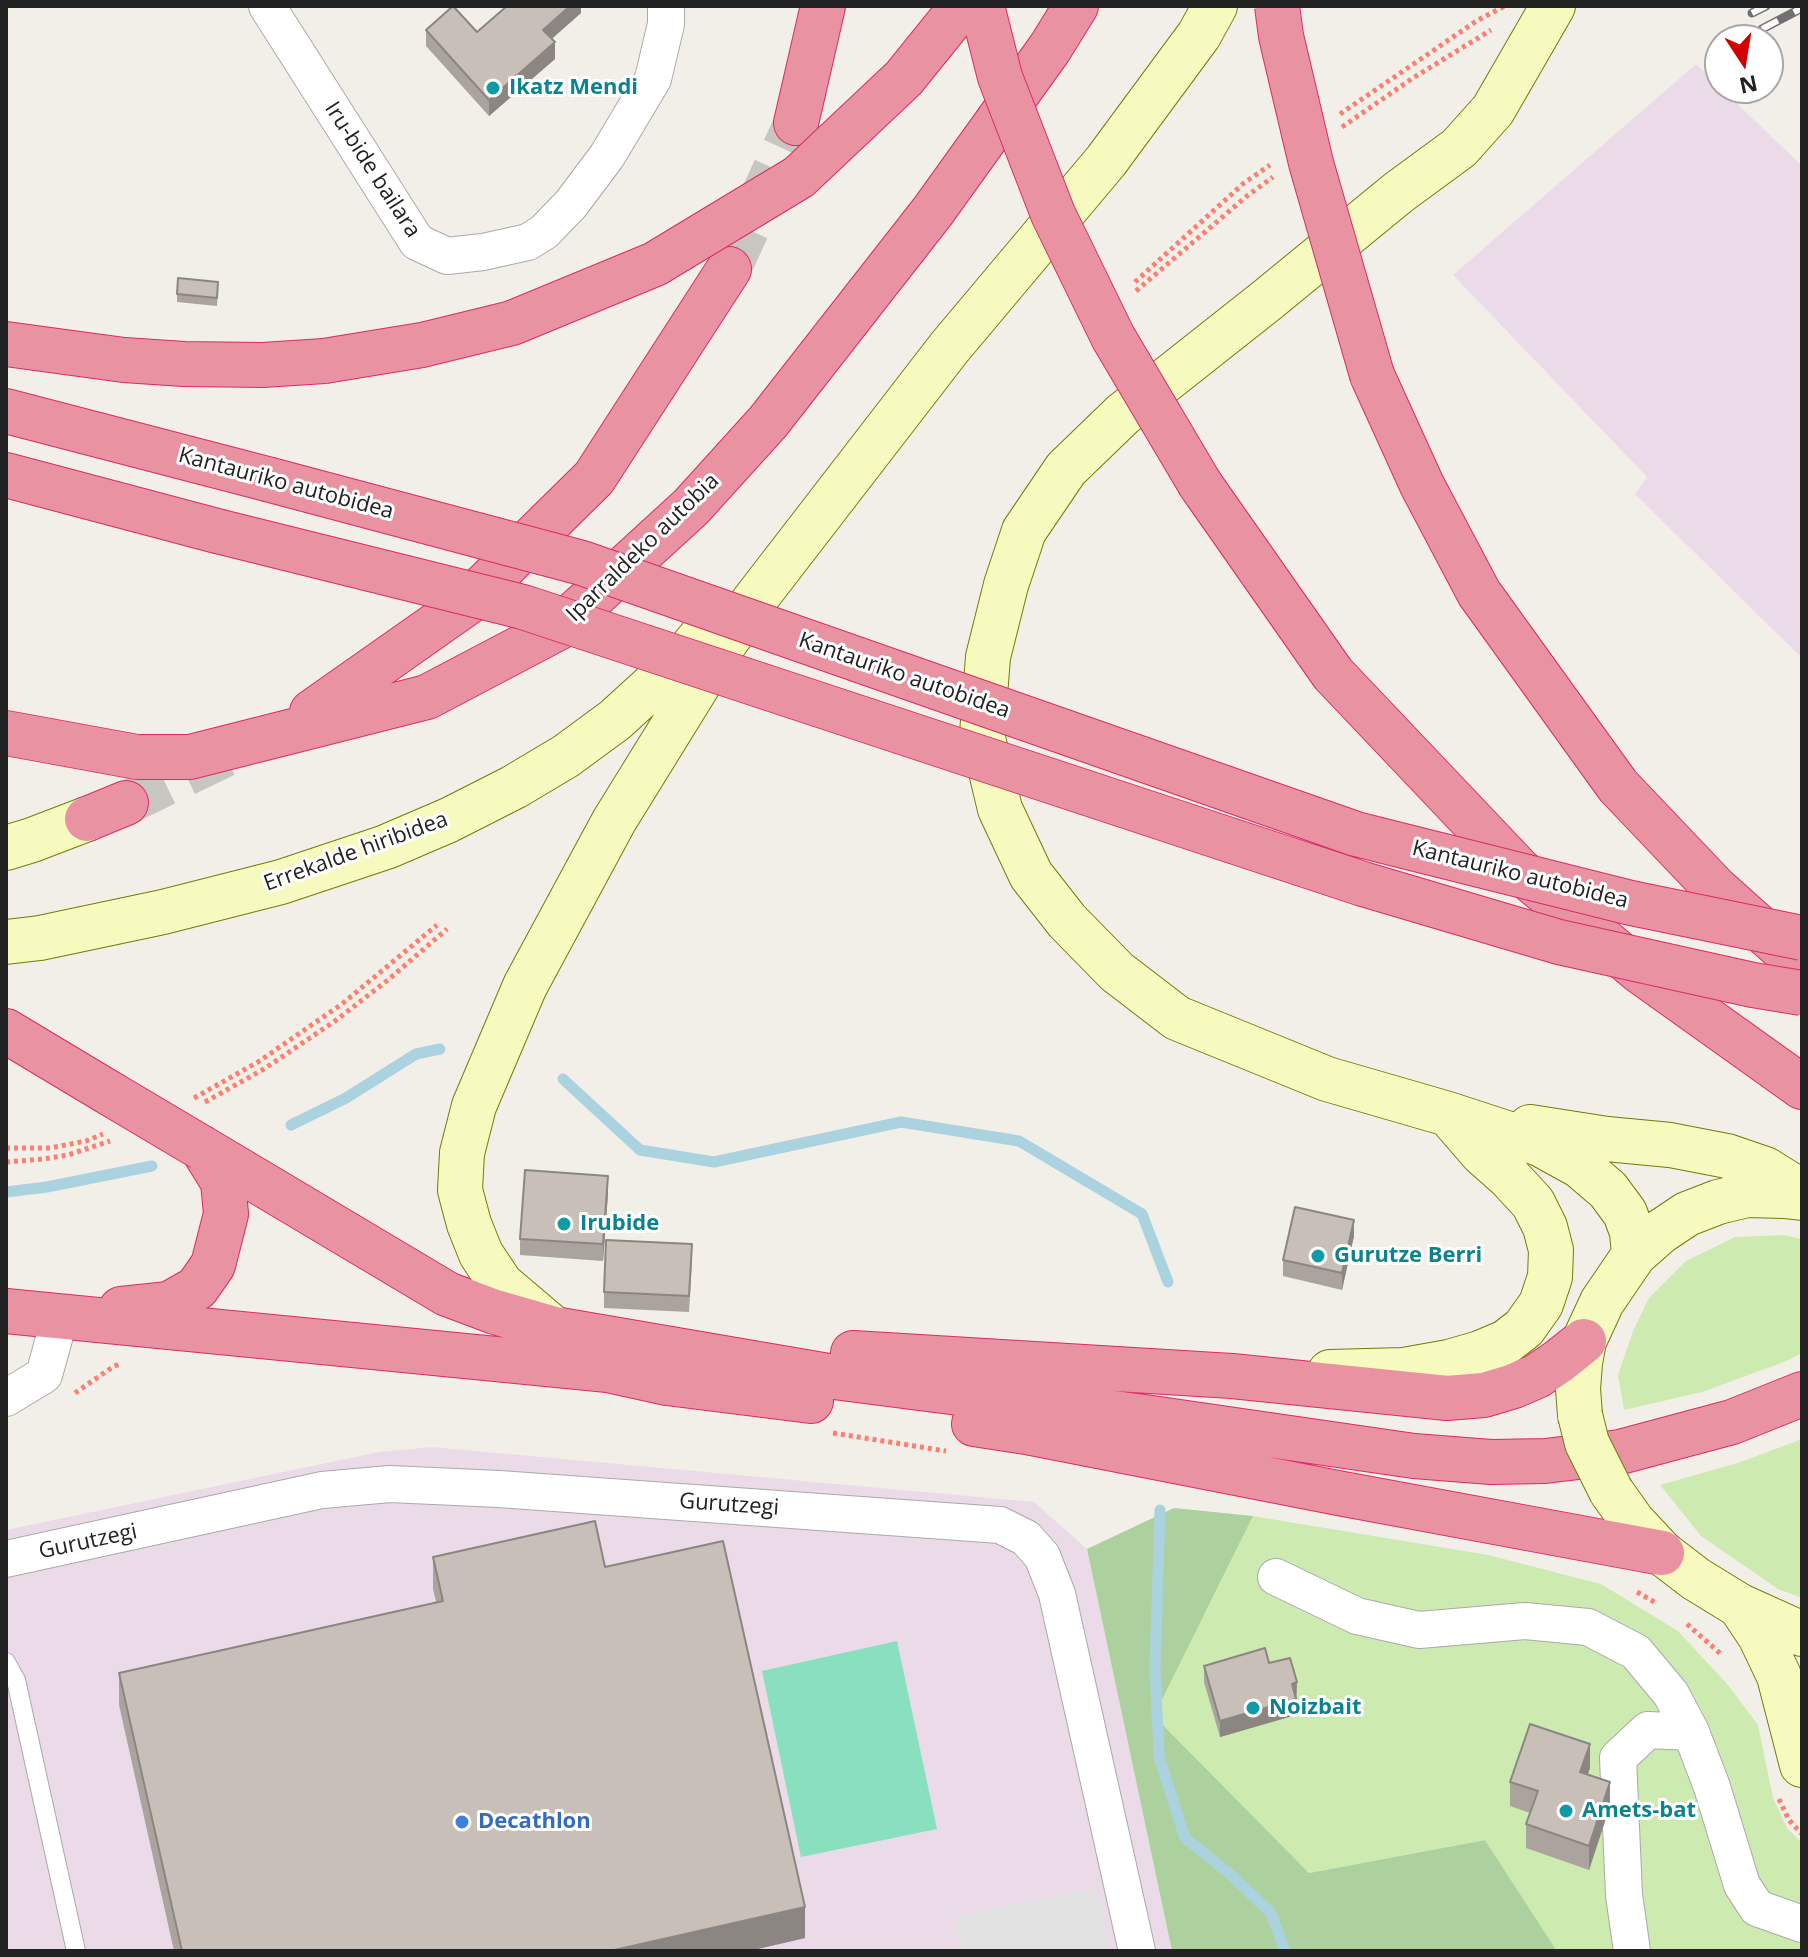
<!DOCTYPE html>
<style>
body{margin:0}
#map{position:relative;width:1808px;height:1957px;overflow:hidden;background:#f2efe9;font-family:"Open Sans",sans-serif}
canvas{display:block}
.frame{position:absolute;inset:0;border:8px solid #222;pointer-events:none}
.north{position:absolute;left:1704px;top:24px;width:80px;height:80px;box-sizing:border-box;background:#fff;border:2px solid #a7a7a7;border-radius:50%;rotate:168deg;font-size:22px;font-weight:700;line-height:32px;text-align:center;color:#222}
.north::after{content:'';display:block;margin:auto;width:28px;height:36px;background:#d40000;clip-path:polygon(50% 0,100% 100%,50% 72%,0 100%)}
</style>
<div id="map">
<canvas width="1808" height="1957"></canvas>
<div class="frame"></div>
<div class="north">N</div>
</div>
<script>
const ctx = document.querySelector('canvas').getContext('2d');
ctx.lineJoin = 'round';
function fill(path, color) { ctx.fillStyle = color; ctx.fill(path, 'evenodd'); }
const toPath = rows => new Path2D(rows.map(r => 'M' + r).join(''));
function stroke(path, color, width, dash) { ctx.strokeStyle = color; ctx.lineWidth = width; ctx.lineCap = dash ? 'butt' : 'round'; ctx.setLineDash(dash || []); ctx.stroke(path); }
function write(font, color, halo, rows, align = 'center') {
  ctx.font = font + ' "Open Sans",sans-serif'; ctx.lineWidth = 6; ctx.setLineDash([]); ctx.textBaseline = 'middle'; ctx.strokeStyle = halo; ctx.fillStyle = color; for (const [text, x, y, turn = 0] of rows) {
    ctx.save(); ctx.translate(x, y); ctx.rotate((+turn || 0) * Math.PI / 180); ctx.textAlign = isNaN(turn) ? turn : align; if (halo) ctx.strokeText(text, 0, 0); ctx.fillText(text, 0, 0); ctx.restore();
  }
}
fill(toPath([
 [1696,64,1802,166,1802,658,1635,494,1647,477,1453,275],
 [432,1447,1034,1502,1087,1549,1172,1951,6,1951,6,1530,379,1452]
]), '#ebdbe8');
fill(toPath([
 [1783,1235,1802,1239,1802,1353,1784,1362,1702,1392,1624,1410,1618,1375,1633,1331,1649,1298,1686,1261,1735,1237],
 [1802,1439,1802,1598,1778,1589,1701,1536,1660,1485,1741,1462],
 [1253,1516,1488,1555,1601,1584,1678,1631,1728,1685,1758,1725,1773,1798,1787,1828,1802,1843,1802,1951,1557,1951,1485,1840,1309,1873,1154,1716]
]), '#cdebb0');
fill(toPath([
 [1174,1508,1253,1516,1154,1716,1309,1873,1485,1840,1557,1951,1172,1951,1087,1549]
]), '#add19e');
fill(toPath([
 [897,1641,937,1829,801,1857,762,1671]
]), '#88e0be');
fill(toPath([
 [1097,1888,1111,1951,953,1951,960,1942,955,1917]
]), '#e2e2e2');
stroke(toPath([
 [563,1079,640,1150,714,1162,901,1122,1019,1141,1142,1214,1168,1282],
 [291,1125,346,1098,416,1054,440,1049],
 [6,1192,47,1187,152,1166],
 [1160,1510,1155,1667,1159,1757,1185,1838,1230,1874,1271,1913,1285,1951]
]), '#aad3df', 11);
stroke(toPath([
 [729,269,796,123],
 [126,803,231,752]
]), '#c8c6c1', 44, [44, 22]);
const lane = toPath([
 [6,1662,16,1680,76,1951]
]);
const street = toPath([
 [267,6,417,242,447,256,483,252,528,242,544,232,571,204,607,156,653,79,666,24,666,6],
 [6,1398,44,1375,60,1317],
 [6,1559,322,1490,390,1484,499,1489,1000,1525,1026,1538,1042,1556,1057,1594,1137,1951],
 [1276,1577,1357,1616,1419,1630,1525,1621,1588,1627,1636,1652,1671,1694,1691,1732,1712,1787,1742,1885,1757,1908,1802,1924],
 [1632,1951,1624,1895,1618,1758,1648,1730,1691,1732]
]);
const secondary = toPath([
 [1553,6,1493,110,1459,148,1399,192,1266,301,1123,414,1066,469,1024,531,1006,585,988,657,982,734,1000,809,1031,875,1067,921,1117,972,1177,1018,1327,1079,1448,1114,1540,1144,1580,1166,1608,1190,1625,1213,1632,1232,1634,1255],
 [6,848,32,840,87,819],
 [6,942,40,938,163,912,281,882,386,847,449,820,514,787,566,756,615,720,684,657,705,632],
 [1530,1127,1607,1139,1670,1145,1727,1156,1765,1169,1802,1192],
 [554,1329,501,1284,481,1254,469,1224,460,1190,462,1153,474,1106,525,986,614,821,716,656,753,602,949,348,1106,161,1199,35,1215,6],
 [1330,1372,1404,1370,1449,1362,1480,1353,1506,1342,1524,1328,1541,1304,1550,1277,1551,1250,1545,1227,1533,1203,1509,1177,1482,1153,1450,1116],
 [1580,1415,1578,1389,1580,1363,1584,1341,1602,1302,1634,1255,1660,1232,1687,1214,1718,1202,1747,1195,1784,1196,1802,1198],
 [1611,1491,1633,1522,1662,1553,1696,1579,1740,1606,1802,1634],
 [1740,1606,1760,1636,1779,1676,1802,1765]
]);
const highway = toPath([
 [796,123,823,6],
 [6,344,124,360,184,364,263,365,324,361],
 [1372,375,1422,485,1479,593,1618,786,1716,889,1802,966],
 [6,411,267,479],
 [6,475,217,531],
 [1200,484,1333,674,1520,871,1641,972,1802,1087],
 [312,712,467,603,594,478,729,269],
 [6,733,137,757,190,757,427,697,560,627,691,507,768,422,933,211,1050,48,1076,6],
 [87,819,126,803],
 [6,1031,111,1094],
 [202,1148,447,1294,495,1312,554,1329,834,1377,1145,1417,1414,1456,1491,1462,1545,1461,1620,1452,1732,1422,1802,1394],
 [121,1309,169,1304,197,1288,213,1265,226,1214,223,1182,202,1148],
 [6,1311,608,1370,637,1371],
 [853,1353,1232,1376,1447,1398,1484,1395,1514,1386,1537,1376,1559,1361,1584,1341],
 [608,1370,667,1383,811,1401],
 [974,1424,1026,1432,1338,1493,1662,1553]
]);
stroke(lane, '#a9a9a9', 20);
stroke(street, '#a9a9a9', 38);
stroke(secondary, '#707d05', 46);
stroke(highway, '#dc2a67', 46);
stroke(toPath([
 [1340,114,1478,20,1505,6],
 [1342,127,1413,78,1491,30],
 [1135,282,1244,183,1270,165],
 [1136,291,1247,196,1273,177],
 [194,1098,258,1062,342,1004,437,925],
 [205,1102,264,1069,335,1021,388,980,447,929],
 [6,1148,50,1148,86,1141,103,1134],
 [6,1162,43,1159,68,1155,110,1141],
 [75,1393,114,1366,120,1364],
 [833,1433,946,1451],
 [1637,1592,1656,1603],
 [1687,1624,1722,1655],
 [1779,1799,1789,1820,1802,1834]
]), '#fa8072', 5, [4, 4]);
stroke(lane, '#fff', 18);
stroke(street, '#fff', 36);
stroke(secondary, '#f7fabf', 44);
stroke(highway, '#e892a2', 44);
const rail = toPath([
 [1752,13,1766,6],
 [1762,29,1802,8]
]);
stroke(rail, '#707070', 9);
stroke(rail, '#fff', 6, [18]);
const secondaryBridge = toPath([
 [1580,1415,1587,1443,1611,1491]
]);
const highwayBridge = toPath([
 [982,6,1000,77,1053,214,1113,337,1200,484],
 [1277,6,1281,36,1311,163,1372,375],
 [324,361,422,345,512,323,655,264,799,177,904,78,962,6],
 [267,479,582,563,1356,834,1631,903,1802,938],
 [217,531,523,607,1363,884,1559,942,1753,985,1802,993],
 [111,1094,202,1148]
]);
stroke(secondaryBridge, '#707d05', 46, []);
stroke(highwayBridge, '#dc2a67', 46, []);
stroke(secondaryBridge, '#f7fabf', 44);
stroke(highwayBridge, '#e892a2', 44);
fill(toPath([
 [581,6,581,13,552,39,555,59,489,116,426,46,426,30,477,32],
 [218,290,217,306,177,302,177,294],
 [608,1193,603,1261,520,1255,520,1239],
 [1354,1236,1342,1290,1283,1276,1283,1260],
 [692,1261,689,1312,604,1308,604,1292],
 [433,1557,605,1567,805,1938,749,1951,174,1951,119,1705,119,1673,436,1602,433,1589],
 [1269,1663,1297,1699,1296,1699,1296,1715,1220,1737,1204,1682,1204,1666],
 [1590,1768,1588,1774,1610,1806,1589,1870,1526,1848,1526,1824,1530,1813,1510,1806,1510,1782]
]), '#aba49e');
fill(toPath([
 [570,6,581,6,581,13,543,46,543,30],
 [555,42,555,59,489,116,489,100],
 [608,1176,608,1193,603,1261,603,1244],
 [1354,1220,1354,1236,1342,1290,1342,1273],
 [1297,1682,1296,1715,1220,1737,1220,1721],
 [1590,1744,1590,1768,1580,1796,1580,1772],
 [1610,1782,1610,1806,1589,1870,1589,1846],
 [805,1907,805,1938,749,1951,610,1951]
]), '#8b8681');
const building = toPath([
 [453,6,477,32,507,6,570,6,543,30,555,42,489,100,426,30,453,6],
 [178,278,218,282,217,298,177,294,178,278],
 [525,1170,608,1176,603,1244,520,1239,525,1170],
 [1295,1207,1354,1220,1342,1273,1283,1260,1295,1207],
 [606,1240,692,1244,689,1296,604,1292,606,1240],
 [595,1521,605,1567,723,1541,805,1907,610,1951,182,1951,119,1673,443,1601,433,1557,595,1521],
 [1265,1648,1269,1663,1290,1658,1297,1682,1292,1684,1296,1699,1220,1721,1204,1666,1265,1648],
 [1530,1724,1590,1744,1580,1772,1610,1782,1589,1846,1526,1824,1538,1791,1510,1782,1530,1724]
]);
fill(building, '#c7bfb8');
stroke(building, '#8b8681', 2);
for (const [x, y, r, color] of [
 [493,88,8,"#0f9aa8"],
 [564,1224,8,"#0f9aa8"],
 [1318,1256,8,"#0f9aa8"],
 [1253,1708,8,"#0f9aa8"],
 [1566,1811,8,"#0f9aa8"],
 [462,1822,8,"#3f7fe0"]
]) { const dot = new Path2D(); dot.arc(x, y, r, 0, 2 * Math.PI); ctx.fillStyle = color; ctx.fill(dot); stroke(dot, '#fff', 3); }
write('bold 22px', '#0d838f', '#fff', [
 ["Ikatz Mendi",509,88],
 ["Irubide",580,1224],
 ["Gurutze Berri",1334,1256],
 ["Noizbait",1269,1708],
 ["Amets-bat",1582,1811]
], 'left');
write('22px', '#222', '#fff', [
 ["Iru-bide bailara",372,170,57],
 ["Kantauriko autobidea",286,484,15],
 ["Iparraldeko autobia",643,548,-44],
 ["Kantauriko autobidea",904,676,19],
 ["Errekalde hiribidea",356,852,-20],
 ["Kantauriko autobidea",1520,875,14],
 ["Gurutzegi",729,1505,4],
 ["Gurutzegi",88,1542,-12]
]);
write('bold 22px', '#366cbe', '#fff', [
 ["Decathlon",478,1822]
], 'left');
</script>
